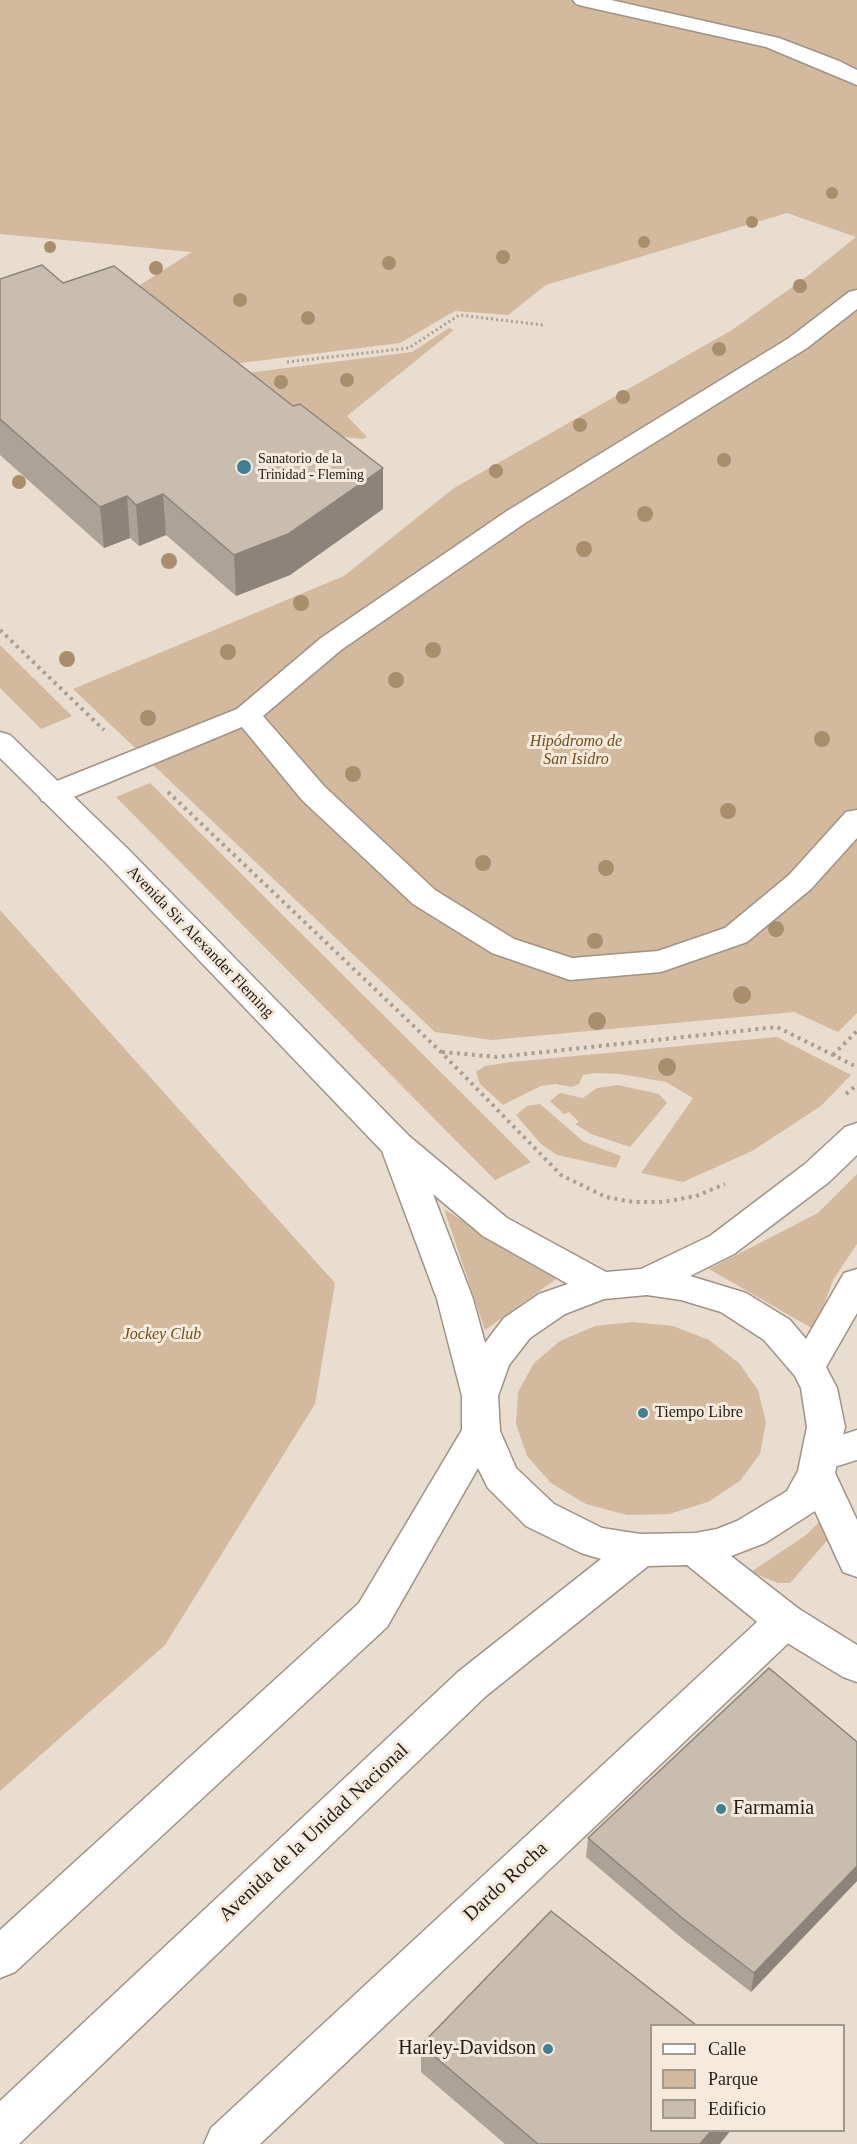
<!DOCTYPE html>
<meta charset="utf-8">
<style>
body{margin:0}
#map{position:relative;width:857px;height:2144px;overflow:hidden;background:#e9ddcf;font-family:"Times New Roman",serif}
canvas{display:block}
.legend{position:absolute;left:650px;top:2024px;width:195px;height:108px;box-sizing:border-box;background:#f6eadc;border:2px solid #a1988e;margin:0;padding:8px 10px;list-style:none;font-size:18px;color:#211c18}
.legend li{display:flex;align-items:center;gap:12px;height:30px}
.legend b{width:30px;border:2px solid #a1988e}
</style>
<div id="map">
<canvas width="857" height="2144"></canvas>
<ul class="legend">
<li><b style="height:8px;background:#fff"></b>Calle</li>
<li><b style="height:16px;background:#d3b99d"></b>Parque</li>
<li><b style="height:16px;background:#c8bdaf"></b>Edificio</li>
</ul>
</div>
<script>
const ctx = document.querySelector('canvas').getContext('2d');
ctx.lineJoin = 'round';
function fill(path, color) { ctx.fillStyle = color; ctx.fill(path, 'evenodd'); }
const toPath = rows => new Path2D(rows.map(r => 'M' + r).join(''));
function stroke(path, color, width, dash) { ctx.strokeStyle = color; ctx.lineWidth = width; ctx.lineCap = dash ? 'butt' : 'round'; ctx.setLineDash(dash || []); ctx.stroke(path); }
function write(font, color, halo, rows, align = 'center') {
  ctx.font = font + ' "Times New Roman",serif'; ctx.lineWidth = 6; ctx.setLineDash([]); ctx.textBaseline = 'middle'; ctx.strokeStyle = halo; ctx.fillStyle = color; for (const [text, x, y, turn = 0] of rows) {
    ctx.save(); ctx.translate(x, y); ctx.rotate((+turn || 0) * Math.PI / 180); ctx.textAlign = isNaN(turn) ? turn : align; if (halo) ctx.strokeText(text, 0, 0); ctx.fillText(text, 0, 0); ctx.restore();
  }
}
fill(toPath([
 [0,0,857,0,857,1013,838,1032,794,1012,492,1040,435,1032,73,689,344,576,454,488,732,330,805,278,856,237,787,213,546,285,508,315,455,311,400,343,233,364,121,297,192,252,0,234],
 [449,328,454,330,347,416,367,437,363,439,316,434,223,376,412,352],
 [0,645,72,716,41,729,0,688],
 [150,783,531,1162,495,1180,116,797],
 [0,910,335,1283,315,1404,165,1645,0,1791],
 [777,1037,851,1075,821,1106,752,1151,683,1182,641,1173,693,1098,666,1082,620,1074,595,1073,583,1075,579,1084,572,1087,555,1084,541,1086,503,1105,480,1084,476,1072,485,1066,511,1062],
 [618,1085,659,1094,667,1103,630,1147,591,1134,575,1124,579,1122,569,1112,564,1114,550,1101,560,1093,583,1098,597,1088],
 [540,1104,584,1142,621,1156,616,1168,557,1155,541,1144,516,1115,527,1106],
 [857,1174,857,1244,833,1280,815,1330,709,1269,818,1213],
 [444,1209,517,1256,559,1277,485,1330],
 [633,1322,673,1326,709,1340,739,1363,758,1390,766,1422,760,1454,740,1481,708,1502,669,1514,627,1515,586,1504,551,1483,527,1456,516,1424,518,1392,534,1363,560,1341,595,1326],
 [820,1521,832,1535,790,1583,778,1583,751,1572,806,1535]
]), '#d3b99d');
const lane = toPath([
 [573,0,611,0,779,38,839,61,857,70,857,85,766,47,583,6,576,4,573,0],
 [857,290,857,309,807,348,525,523,341,650,263,716,324,786,435,890,514,939,572,958,658,951,725,928,789,875,846,812,857,810,857,838,811,889,747,942,661,972,570,980,492,953,413,904,302,800,242,727,64,801,53,803,42,801,38,794,42,787,237,709,321,638,507,511,789,338,849,292,857,290]
]);
const street = toPath([
 [857,1430,857,1460,821,1471,808,1466,802,1456,808,1446,857,1430],
 [785,1605,799,1609,805,1621,799,1633,260,2144,204,2144,211,2128,771,1609,785,1605]
]);
const secondary = toPath([
 [0,732,10,735,127,848,409,1136,507,1218,606,1272,641,1269,710,1236,805,1164,845,1127,857,1123,857,1155,829,1182,734,1254,690,1276,746,1293,790,1320,806,1339,844,1273,857,1269,857,1313,826,1367,837,1388,845,1427,835,1473,857,1520,857,1577,843,1572,815,1511,765,1543,731,1556,799,1609,857,1645,857,1682,843,1677,771,1633,687,1565,648,1566,486,1696,19,2144,0,2144,0,2101,458,1672,601,1559,581,1553,526,1526,488,1488,478,1468,387,1627,15,1972,0,1978,0,1930,359,1603,462,1430,462,1396,437,1299,382,1151,105,862,0,758,0,732],
 [433,1194,483,1236,568,1284,539,1294,504,1318,485,1343,473,1299,433,1194],
 [647,1295,681,1300,721,1312,764,1340,795,1376,801,1388,807,1427,798,1471,787,1491,737,1521,717,1529,695,1533,640,1534,602,1528,554,1504,516,1468,500,1431,498,1396,509,1365,530,1338,565,1314,604,1299,647,1295]
]);
stroke(lane, '#9e9386', 3);
stroke(street, '#9e9386', 3);
stroke(secondary, '#9e9386', 3);
stroke(toPath([
 [287,362,409,348,459,315,543,325]
]), '#a99f95', 3, [2, 3]);
stroke(toPath([
 [0,630,104,730],
 [168,792,441,1052,561,1175,606,1197,633,1202,663,1202,696,1196,725,1184],
 [442,1052,497,1057,777,1027,857,1067],
 [833,1055,857,1031],
 [846,1094,857,1085]
]), '#a99f95', 4, [3, 4.5]);
fill(lane, '#fff');
fill(street, '#fff');
fill(secondary, '#fff');
ctx.fillStyle = '#a88e6c';
for (const [x, y, r] of [
 [832,193,6],
 [752,222,6],
 [644,242,6],
 [50,247,6],
 [503,257,7],
 [389,263,7],
 [156,268,7],
 [800,286,7],
 [240,300,7],
 [308,318,7],
 [719,349,7],
 [347,380,7],
 [281,382,7],
 [623,397,7],
 [580,425,7],
 [724,460,7],
 [496,471,7],
 [19,482,7],
 [645,514,8],
 [584,549,8],
 [169,561,8],
 [301,603,8],
 [433,650,8],
 [228,652,8],
 [67,659,8],
 [396,680,8],
 [148,718,8],
 [822,739,8],
 [353,774,8],
 [728,811,8],
 [483,863,8],
 [606,868,8],
 [776,929,8],
 [595,941,8],
 [742,995,9],
 [597,1021,9],
 [667,1067,9]
]) { ctx.beginPath(); ctx.arc(x, y, r, 0, 2 * Math.PI); ctx.fill(); }
fill(toPath([
 [0,279,63,283,383,509,290,575,236,596,166,535,139,546,130,538,104,548,0,455],
 [857,1742,857,1881,751,1992,679,1936,586,1857,588,1838],
 [421,2045,720,2144,505,2144,421,2072]
]), '#aca396');
fill(toPath([
 [383,468,383,509,290,575,236,596,234,555],
 [163,494,166,535,139,546,136,505],
 [127,496,130,538,104,548,100,507],
 [857,1866,857,1881,751,1992,754,1973],
 [712,2130,731,2130,720,2144,700,2144]
]), '#8c847a');
const building = toPath([
 [42,265,63,283,114,266,293,406,300,404,383,468,288,534,234,555,163,494,136,505,127,496,100,507,0,419,0,279,42,265],
 [769,1668,857,1742,857,1866,754,1973,681,1917,588,1838,769,1668],
 [551,1911,696,2025,651,2025,651,2130,712,2130,700,2144,538,2144,421,2045,551,1911]
]);
fill(building, '#c8bdaf');
stroke(building, '#8c847a', 1.5);
for (const [x, y, r, color] of [
 [244,467,8,"#3f8093"],
 [643,1413,6,"#3f8093"],
 [721,1809,6,"#3f8093"],
 [548,2049,6,"#3f8093"]
]) { const dot = new Path2D(); dot.arc(x, y, r, 0, 2 * Math.PI); ctx.fillStyle = color; ctx.fill(dot); stroke(dot, '#f6eadc', 2); }
write('14px', '#211c18', '#f6eadc', [
 ["Sanatorio de la",258,459],
 ["Trinidad - Fleming",258,475]
], 'left');
write('italic 16px', '#734d1b', '#f6eadc', [
 ["Hipódromo de",576,742],
 ["San Isidro",576,760],
 ["Jockey Club",162,1335]
]);
write('16px', '#211c18', '#f6eadc', [
 ["Avenida Sir Alexander Fleming",200,942,46]
]);
write('16px', '#211c18', '#f6eadc', [
 ["Tiempo Libre",655,1413]
], 'left');
write('20px', '#211c18', '#f6eadc', [
 ["Farmamia",733,1809],
 ["Harley-Davidson",536,2049,"right"]
], 'left');
write('20px', '#211c18', '#f6eadc', [
 ["Avenida de la Unidad Nacional",314,1833,-43],
 ["Dardo Rocha",506,1882,-43]
]);
</script>
